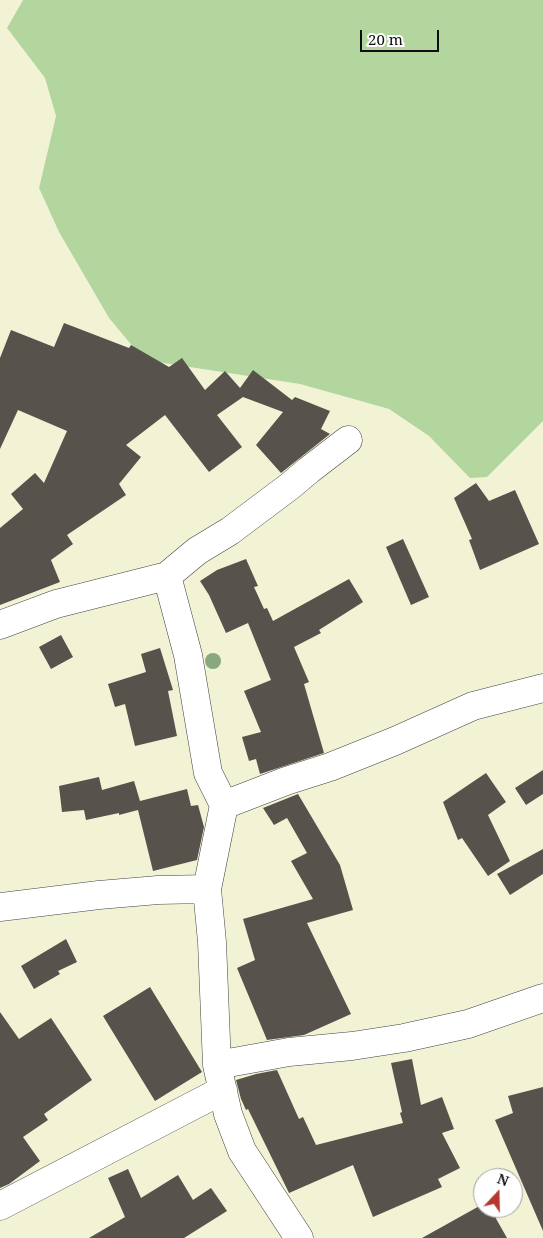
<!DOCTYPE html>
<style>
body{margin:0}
#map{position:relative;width:543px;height:1238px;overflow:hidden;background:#fefdf2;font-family:"Noto Serif",serif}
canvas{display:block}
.north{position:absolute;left:473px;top:1168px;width:50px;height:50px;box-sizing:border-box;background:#fff;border:1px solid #9f9f9f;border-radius:50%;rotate:21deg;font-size:14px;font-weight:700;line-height:20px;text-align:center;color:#0f0f0f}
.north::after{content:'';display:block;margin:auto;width:18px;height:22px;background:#b53931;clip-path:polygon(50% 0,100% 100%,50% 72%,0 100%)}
.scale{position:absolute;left:360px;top:30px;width:79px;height:22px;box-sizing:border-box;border:2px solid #0f0f0f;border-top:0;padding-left:6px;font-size:15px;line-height:18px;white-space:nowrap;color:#0f0f0f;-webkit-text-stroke:4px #fff;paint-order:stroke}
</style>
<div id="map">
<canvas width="543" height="1238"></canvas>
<div class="north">N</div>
<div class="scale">20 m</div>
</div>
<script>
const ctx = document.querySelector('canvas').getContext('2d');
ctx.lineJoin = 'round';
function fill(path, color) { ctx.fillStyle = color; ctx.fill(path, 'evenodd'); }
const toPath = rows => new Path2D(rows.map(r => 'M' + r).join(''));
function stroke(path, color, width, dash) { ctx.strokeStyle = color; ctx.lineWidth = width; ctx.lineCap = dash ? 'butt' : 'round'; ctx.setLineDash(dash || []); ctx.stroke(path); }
fill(toPath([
 [0,0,23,0,7,28,45,78,56,116,39,188,59,232,109,318,144,360,300,384,389,409,429,436,471,478,516,447,543,421,543,1238,0,1238],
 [483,1178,513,1178,513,1208,483,1208]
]), '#f2f3d4');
fill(toPath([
 [23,0,543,0,543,421,487,477,470,478,429,436,389,409,300,384,144,360,109,318,59,232,39,188,56,116,45,78,7,28]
]), '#b2d69e');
fill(toPath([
 [64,323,129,348,131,345,169,367,182,358,205,390,225,371,240,388,253,370,292,400,295,397,330,411,321,429,330,434,281,473,256,445,283,412,243,397,217,415,242,447,209,472,165,415,126,445,141,457,119,484,126,495,67,535,73,544,51,560,60,582,0,605,0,528,23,509,11,494,35,473,44,483,67,431,18,410,0,449,0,358,11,330,54,347],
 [476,483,489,501,515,490,539,544,480,570,469,540,472,539,454,498],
 [403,539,429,597,411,605,386,547],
 [246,559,258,586,254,587,264,609,267,608,273,621,349,579,363,602,319,630,321,633,294,647,309,682,304,684,324,753,260,774,256,759,249,761,242,737,261,732,244,691,271,680,248,623,226,633,209,595,200,581,217,570],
 [61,635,73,657,51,669,39,647],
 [160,648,173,690,168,691,177,736,135,746,125,704,115,707,108,684,146,672,141,654],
 [543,770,543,794,526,805,515,788],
 [486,773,506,802,488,815,510,861,488,876,462,838,458,840,443,802],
 [99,777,102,790,134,781,140,801,187,789,191,806,198,805,204,827,197,860,153,871,138,810,119,815,119,813,86,820,84,810,62,812,59,786],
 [298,794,340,865,353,910,307,923,351,1014,304,1035,267,1040,237,968,255,960,243,919,313,899,291,861,307,853,287,818,274,825,263,808],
 [543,849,543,874,510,895,497,874],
 [66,939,77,962,58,971,60,974,34,989,21,966],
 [150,987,202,1072,155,1101,103,1016],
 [0,1012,19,1039,51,1018,92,1080,44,1114,48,1120,23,1137,40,1161,9,1184,0,1188],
 [412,1059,421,1105,442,1097,454,1129,442,1133,460,1168,438,1179,442,1187,373,1217,353,1165,289,1193,248,1109,246,1110,241,1099,236,1080,256,1074,277,1070,299,1119,303,1117,316,1145,403,1123,400,1113,402,1112,391,1063],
 [543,1087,543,1231,495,1120,513,1113,508,1096],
 [128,1169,141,1198,178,1175,193,1200,211,1188,227,1211,184,1238,89,1238,125,1217,108,1178],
 [483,1204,483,1208,490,1208,507,1238,422,1238]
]), '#57524c');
const minor = toPath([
 [167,576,188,655,208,773,224,805,207,889],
 [0,625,56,604,167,576,197,551,230,531,290,486,309,470,348,440],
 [224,805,286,781,330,767,395,741,473,706,543,688],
 [0,907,99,895,158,890,207,889,212,942,217,1065,228,1114,242,1151,299,1238],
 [217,1065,289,1052,352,1046,404,1038,468,1024,543,998],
 [0,1206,223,1090]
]);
stroke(minor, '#424242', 29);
stroke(minor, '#fff', 28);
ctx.fillStyle = '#89a881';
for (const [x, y] of [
 [213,661]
]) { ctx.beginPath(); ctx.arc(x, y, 8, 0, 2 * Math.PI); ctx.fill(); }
</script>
